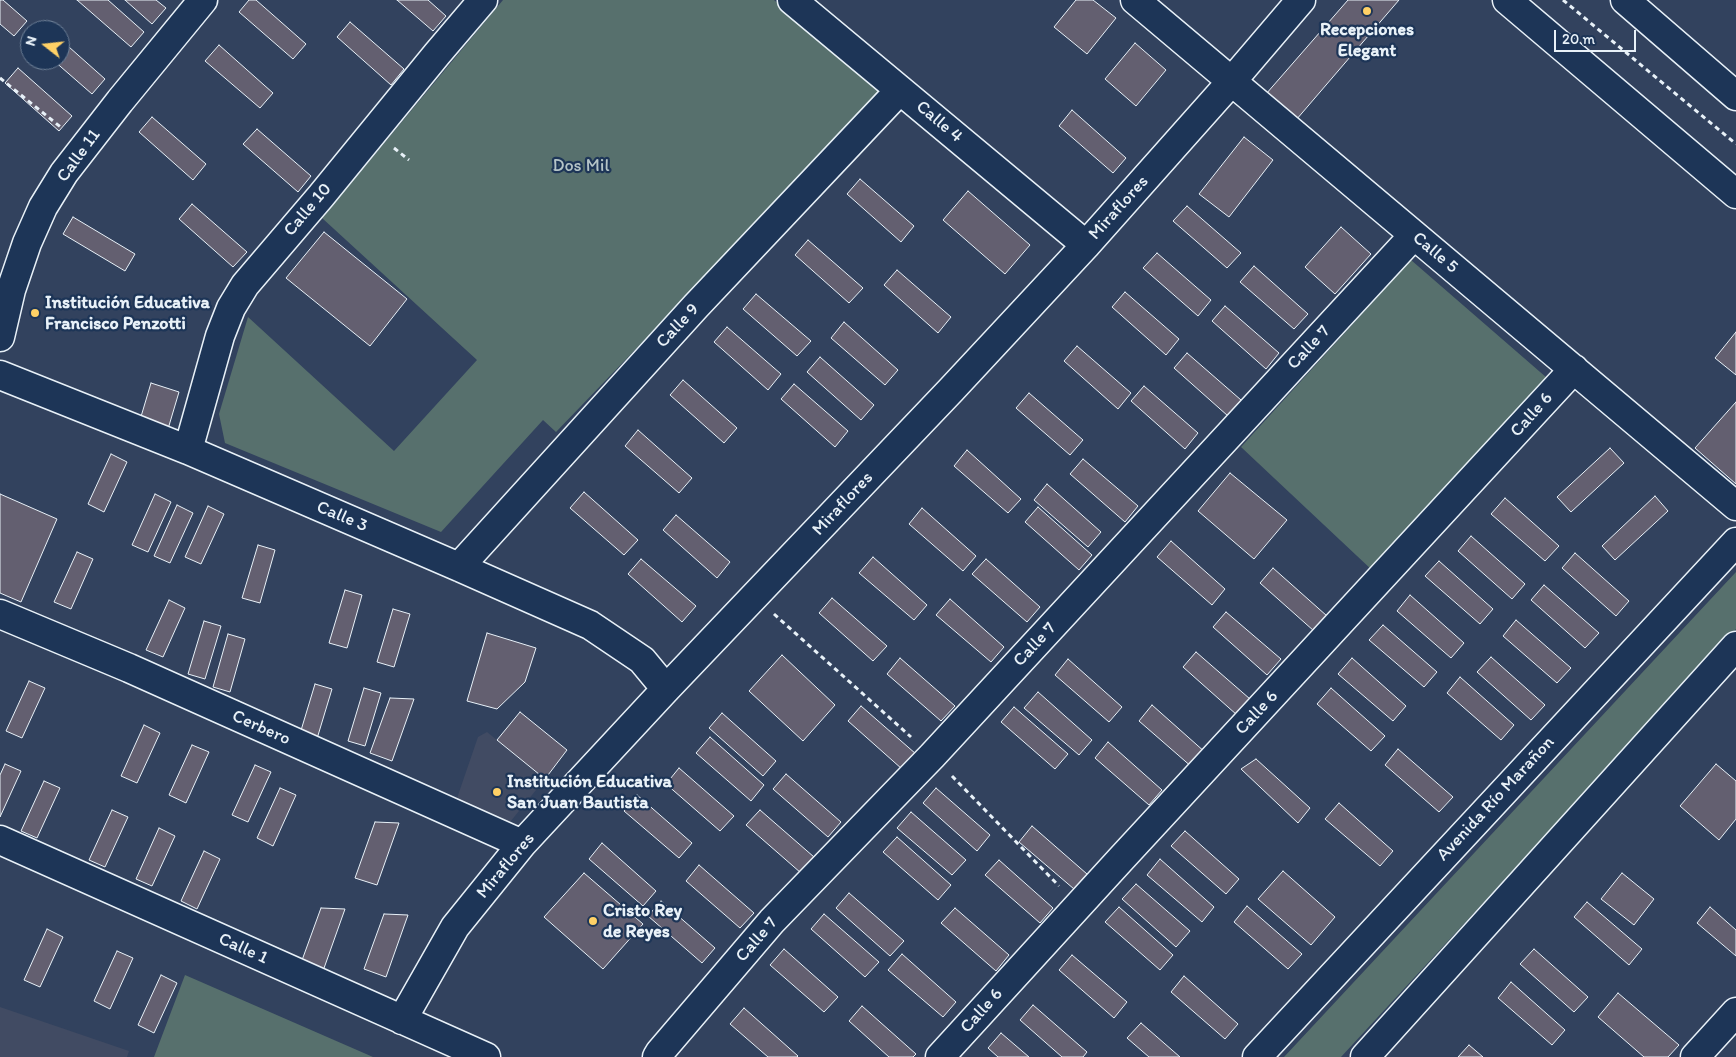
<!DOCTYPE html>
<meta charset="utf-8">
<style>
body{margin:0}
#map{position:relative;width:1736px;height:1057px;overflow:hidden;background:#32425e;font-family:Itim,sans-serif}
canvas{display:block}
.north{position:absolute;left:20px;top:20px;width:50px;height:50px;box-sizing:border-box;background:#1d3557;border:1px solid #6e8097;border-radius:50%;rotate:286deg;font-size:14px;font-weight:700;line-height:20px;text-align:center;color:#e8f1f8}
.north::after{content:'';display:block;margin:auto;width:18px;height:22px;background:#ffd166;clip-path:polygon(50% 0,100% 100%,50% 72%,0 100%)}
.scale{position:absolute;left:1554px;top:30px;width:82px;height:22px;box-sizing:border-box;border:2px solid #e8f1f8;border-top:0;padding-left:6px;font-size:15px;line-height:18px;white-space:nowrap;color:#e8f1f8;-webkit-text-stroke:4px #1d3557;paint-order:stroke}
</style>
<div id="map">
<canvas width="1736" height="1057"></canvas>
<div class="north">N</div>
<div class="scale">20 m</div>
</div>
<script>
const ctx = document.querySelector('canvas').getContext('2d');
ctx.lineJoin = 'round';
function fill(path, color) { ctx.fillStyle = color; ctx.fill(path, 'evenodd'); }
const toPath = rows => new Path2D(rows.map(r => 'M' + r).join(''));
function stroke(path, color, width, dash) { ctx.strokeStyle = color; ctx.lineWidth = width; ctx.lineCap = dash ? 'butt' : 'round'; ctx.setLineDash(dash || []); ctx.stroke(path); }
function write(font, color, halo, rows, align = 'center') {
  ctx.font = font + ' Itim,sans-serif'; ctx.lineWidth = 4.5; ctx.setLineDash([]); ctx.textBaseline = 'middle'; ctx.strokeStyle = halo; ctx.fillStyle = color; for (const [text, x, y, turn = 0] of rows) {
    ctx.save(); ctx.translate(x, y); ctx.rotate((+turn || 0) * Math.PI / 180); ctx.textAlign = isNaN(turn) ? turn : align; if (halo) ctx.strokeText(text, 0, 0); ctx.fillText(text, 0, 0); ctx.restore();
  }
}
fill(toPath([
 [487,732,545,779,506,827,455,804,478,737],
 [0,1007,129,1051,127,1057,0,1057]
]), '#414b63');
fill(toPath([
 [503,0,774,0,884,91,556,432,543,420,441,532,225,443,219,414,248,317,394,451,477,360,322,218],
 [1411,260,1547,378,1373,571,1241,447],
 [1736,572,1736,629,1341,1057,1284,1057],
 [185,975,373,1057,154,1057]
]), '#57706d');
const building = toPath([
 [0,0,3,0,27,21,14,36,0,24,0,0],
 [77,0,108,0,144,32,131,47,77,0],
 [125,0,156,0,166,8,152,24,125,0],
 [249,0,256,0,306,44,293,59,239,12,249,0],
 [397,0,428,0,446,16,433,31,397,0],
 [1076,0,1093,0,1116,18,1087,54,1054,27,1076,0],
 [1348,0,1399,0,1296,120,1266,94,1348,0],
 [350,22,404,69,391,85,337,37,350,22],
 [60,39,105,79,92,94,53,60,60,60,60,39],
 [1135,43,1166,70,1136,106,1105,79,1135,43],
 [219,45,273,93,260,108,205,61,219,45],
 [18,68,72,116,59,131,5,83,18,68],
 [1072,110,1126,158,1113,173,1059,126,1072,110],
 [152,117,206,164,193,180,139,132,152,117],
 [257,129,311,176,298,192,243,144,257,129],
 [1244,137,1273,160,1229,217,1199,194,1244,137],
 [860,179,914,226,901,242,847,194,860,179],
 [968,191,1030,245,1005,274,943,220,968,191],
 [192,204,247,252,233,267,179,219,192,204],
 [1187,206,1241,253,1227,268,1173,221,1187,206],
 [73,217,135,254,125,271,63,234,73,217],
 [1341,227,1371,254,1335,294,1305,267,1341,227],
 [324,232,407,299,370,346,286,278,324,232],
 [808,240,863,288,849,303,795,255,808,240],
 [1157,253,1211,300,1198,316,1143,268,1157,253],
 [1254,266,1308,314,1294,329,1240,282,1254,266],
 [897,270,951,317,938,333,884,285,897,270],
 [1125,292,1179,339,1166,355,1112,307,1125,292],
 [756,294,811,341,797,356,743,309,756,294],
 [1225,306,1279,353,1266,369,1212,321,1225,306],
 [844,322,898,370,885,385,831,338,844,322],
 [727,327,781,374,768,390,714,342,727,327],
 [1736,332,1736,375,1715,358,1736,332],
 [1077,346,1131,393,1118,409,1064,361,1077,346],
 [1187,353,1241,400,1228,416,1174,368,1187,353],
 [820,357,874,405,861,420,807,372,820,357],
 [683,380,737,428,724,443,670,395,683,380],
 [151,383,179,392,168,429,140,420,151,383],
 [794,384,848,431,835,447,781,399,794,384],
 [1144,386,1198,433,1185,449,1131,401,1144,386],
 [1029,393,1083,440,1070,455,1016,408,1029,393],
 [1736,402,1736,484,1695,448,1736,402],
 [638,430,692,478,679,493,625,446,638,430],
 [1610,448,1624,463,1571,512,1557,497,1610,448],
 [967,450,1021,499,1008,513,954,466,967,450],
 [111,454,127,462,104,512,88,504,111,454],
 [1083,459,1138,506,1125,522,1070,474,1083,459],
 [1230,473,1287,520,1254,559,1198,511,1230,473],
 [1047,484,1101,532,1088,547,1034,500,1047,484],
 [584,492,638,540,624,555,570,508,584,492],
 [0,494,57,519,21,602,0,593,0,494],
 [155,494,171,502,148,552,132,545,155,494],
 [1655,496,1668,511,1615,560,1602,546,1655,496],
 [1505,498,1559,546,1545,561,1491,514,1505,498],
 [177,505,193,513,170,563,154,556,177,505],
 [208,506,224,514,201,564,185,557,208,506],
 [1038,507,1092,555,1079,570,1025,522,1038,507],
 [922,508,976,556,963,571,909,524,922,508],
 [676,515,730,562,717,578,663,530,676,515],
 [1471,536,1525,584,1512,599,1458,551,1471,536],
 [1171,541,1225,589,1212,605,1157,557,1171,541],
 [258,545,275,550,260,603,242,598,258,545],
 [77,552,93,559,71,609,54,602,77,552],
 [1575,553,1629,601,1616,616,1562,568,1575,553],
 [873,557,927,605,914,620,859,573,873,557],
 [641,559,696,606,682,622,628,574,641,559],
 [986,559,1040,607,1027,622,972,574,986,559],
 [1439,561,1493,609,1480,624,1425,576,1439,561],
 [1273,568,1327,616,1314,631,1260,583,1273,568],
 [1544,585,1599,633,1585,648,1531,600,1544,585],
 [345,590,362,595,347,648,329,643,345,590],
 [1410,595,1464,643,1451,658,1397,611,1410,595],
 [832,598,887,646,873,661,819,613,832,598],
 [950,599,1004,647,991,662,936,615,950,599],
 [169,600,185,608,163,657,146,650,169,600],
 [393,609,410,614,394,667,377,662,393,609],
 [1226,612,1281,659,1267,675,1213,627,1226,612],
 [1516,620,1571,668,1557,683,1503,636,1516,620],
 [204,621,221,626,205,679,188,674,204,621],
 [1383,625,1437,672,1424,687,1369,640,1383,625],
 [487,633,536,648,525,682,497,709,467,701,487,633],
 [228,634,245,639,230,692,213,687,228,634],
 [1196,652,1250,699,1237,715,1183,667,1196,652],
 [782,655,835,705,803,741,749,691,782,655],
 [1491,657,1545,705,1531,720,1477,672,1491,657],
 [900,658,955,706,941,721,887,674,900,658],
 [1352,658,1406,706,1393,721,1338,674,1352,658],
 [1068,659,1122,707,1109,722,1055,675,1068,659],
 [1460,677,1514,725,1501,740,1447,693,1460,677],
 [29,681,45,688,22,738,6,731,29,681],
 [315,684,332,689,316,742,299,737,315,684],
 [364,688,381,693,365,746,348,741,364,688],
 [1331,688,1385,736,1371,751,1317,704,1331,688],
 [1038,692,1092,740,1079,755,1024,708,1038,692],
 [390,698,414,699,392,761,370,753,390,698],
 [1152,705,1206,753,1193,768,1139,721,1152,705],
 [861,706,916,754,902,769,848,721,861,706],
 [1014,707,1068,754,1055,769,1001,722,1014,707],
 [520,712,567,750,545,779,497,740,520,712],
 [722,713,776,761,763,776,709,728,722,713],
 [144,725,160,733,137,783,121,776,144,725],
 [710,737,764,785,751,801,696,753,710,737],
 [1108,742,1162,790,1149,805,1095,758,1108,742],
 [192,745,209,752,186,803,169,795,192,745],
 [1398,749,1453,797,1439,812,1385,765,1398,749],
 [1256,759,1310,808,1298,823,1241,769,1256,759],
 [5,764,21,771,0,817,0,775,5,764],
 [1716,764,1736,781,1736,819,1719,840,1680,806,1716,764],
 [255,765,271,772,248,822,232,815,255,765],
 [679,768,734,816,720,831,666,784,679,768],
 [786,774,841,822,828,837,773,789,786,774],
 [44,781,60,788,37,838,21,831,44,781],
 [280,788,296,795,273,846,257,838,280,788],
 [936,788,990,835,977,851,923,803,936,788],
 [637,795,692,843,679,858,624,811,637,795],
 [1339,803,1393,851,1380,866,1325,819,1339,803],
 [112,810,128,817,105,867,89,860,112,810],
 [760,810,814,857,801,873,746,825,760,810],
 [911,812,966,860,952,875,897,828,911,812],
 [375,822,399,823,377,885,355,878,375,822],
 [1032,826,1087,874,1074,889,1019,842,1032,826],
 [159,828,175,836,152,886,136,879,159,828],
 [1185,831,1239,879,1226,894,1171,846,1185,831],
 [897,837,951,885,938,900,883,852,897,837],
 [602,843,656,891,643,906,589,859,602,843],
 [204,851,220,859,197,909,181,901,204,851],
 [1160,859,1214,907,1202,922,1147,875,1160,859],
 [999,860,1053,908,1040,923,985,875,999,860],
 [699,865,754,913,740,928,686,881,699,865],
 [1283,871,1335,917,1311,945,1258,899,1283,871],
 [584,873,643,924,603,969,544,917,584,873],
 [1622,873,1654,899,1634,925,1601,899,1622,873],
 [1136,884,1190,931,1176,947,1122,899,1136,884],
 [849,893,904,941,890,956,836,908,849,893],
 [661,901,715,948,702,963,648,916,661,901],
 [1587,902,1642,949,1629,965,1574,917,1587,902],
 [1247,906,1302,954,1288,969,1234,922,1247,906],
 [1119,907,1173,955,1160,970,1105,922,1119,907],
 [1710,907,1736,930,1736,956,1697,923,1710,907],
 [321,908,345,909,323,971,301,963,321,908],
 [955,908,1009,955,996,971,941,923,955,908],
 [384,914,408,915,386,977,364,969,384,914],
 [824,914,879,962,865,977,811,929,824,914],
 [47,929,63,937,40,987,24,980,47,929],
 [784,949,838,997,824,1012,770,965,784,949],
 [1534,949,1588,997,1574,1012,1520,964,1534,949],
 [117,951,133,958,110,1009,94,1001,117,951],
 [902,954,956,1002,943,1017,888,970,902,954],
 [1072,955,1127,1002,1114,1018,1059,970,1072,955],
 [161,975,177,983,154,1033,138,1025,161,975],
 [1184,976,1238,1024,1225,1039,1171,992,1184,976],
 [1511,982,1565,1030,1552,1045,1498,998,1511,982],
 [1618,993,1679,1045,1668,1057,1644,1057,1598,1017,1618,993],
 [1033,1005,1087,1052,1083,1057,1062,1057,1020,1020,1033,1005],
 [862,1006,916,1054,913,1057,889,1057,849,1021,862,1006],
 [744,1008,798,1056,797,1057,768,1057,730,1024,744,1008],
 [1141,1023,1180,1057,1149,1057,1127,1038,1141,1023],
 [1001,1033,1029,1057,998,1057,988,1048,1001,1033],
 [1469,1045,1483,1057,1458,1057,1469,1045]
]);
fill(building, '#635f70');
stroke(building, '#e8f1f8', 1);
const minor = toPath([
 [792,0,1086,245],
 [1135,0,1736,506],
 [0,337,11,290,27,243,43,207,64,173,120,101,203,0],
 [0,375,188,450,459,567,590,625,642,660,666,689],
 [188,450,220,336,231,308,245,285,321,196,437,54,483,0],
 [459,567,696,306,900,90],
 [0,614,129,668,522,844],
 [0,840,486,1057],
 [402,1020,455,927,522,844,666,689,951,390,1086,245,1231,82,1301,0],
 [657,1057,660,1052,772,921,932,756,1414,235],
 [940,1057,1121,859,1574,369],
 [1695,1057,1736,1012]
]);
const secondary = toPath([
 [1507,0,1736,194],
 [1625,0,1736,96],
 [1257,1057,1736,542],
 [1365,1057,1736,646]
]);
stroke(minor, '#e8f1f8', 31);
stroke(secondary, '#e8f1f8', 31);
stroke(toPath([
 [1563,0,1736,144],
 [0,78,63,129],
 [394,148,409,160],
 [774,614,911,737],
 [952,776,1059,886]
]), '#e8f1f8', 3, [5, 4]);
stroke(minor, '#1d3557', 28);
stroke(secondary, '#1d3557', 28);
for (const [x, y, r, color] of [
 [1367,11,5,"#ffd166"],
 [35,313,5,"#ffd166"],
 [497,792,5,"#ffd166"],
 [593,921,5,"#ffd166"]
]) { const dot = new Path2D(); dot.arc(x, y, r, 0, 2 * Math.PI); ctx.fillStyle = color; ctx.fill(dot); stroke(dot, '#1d3557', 2); }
write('bold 18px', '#e8f1f8', '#1d3557', [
 ["Recepciones",1367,30,"center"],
 ["Elegant",1367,51,"center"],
 ["Institución Educativa",45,303],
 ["Francisco Penzotti",45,324],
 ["Institución Educativa",507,782],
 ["San Juan Bautista",507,803],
 ["Cristo Rey",603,911],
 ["de Reyes",603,932]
], 'left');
write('18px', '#e8f1f8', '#1d3557', [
 ["Calle 4",939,122,40],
 ["Calle 11",79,156,-54],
 ["Miraflores",1119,208,-48],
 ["Calle 10",308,210,-50],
 ["Calle 5",1435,253,40],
 ["Calle 9",678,326,-47],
 ["Calle 7",1309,348,-47],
 ["Calle 6",1532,415,-48],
 ["Miraflores",843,504,-47],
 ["Calle 3",342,517,23],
 ["Calle 7",1035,645,-47],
 ["Calle 6",1257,713,-47],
 ["Cerbero",261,728,24],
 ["Avenida Río Marañon",1496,799,-47],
 ["Miraflores",506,866,-50],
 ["Calle 7",757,940,-49],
 ["Calle 1",243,949,24],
 ["Calle 6",982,1011,-48]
]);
write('18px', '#b5c4c7', '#1d3557', [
 ["Dos Mil",581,166]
]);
</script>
